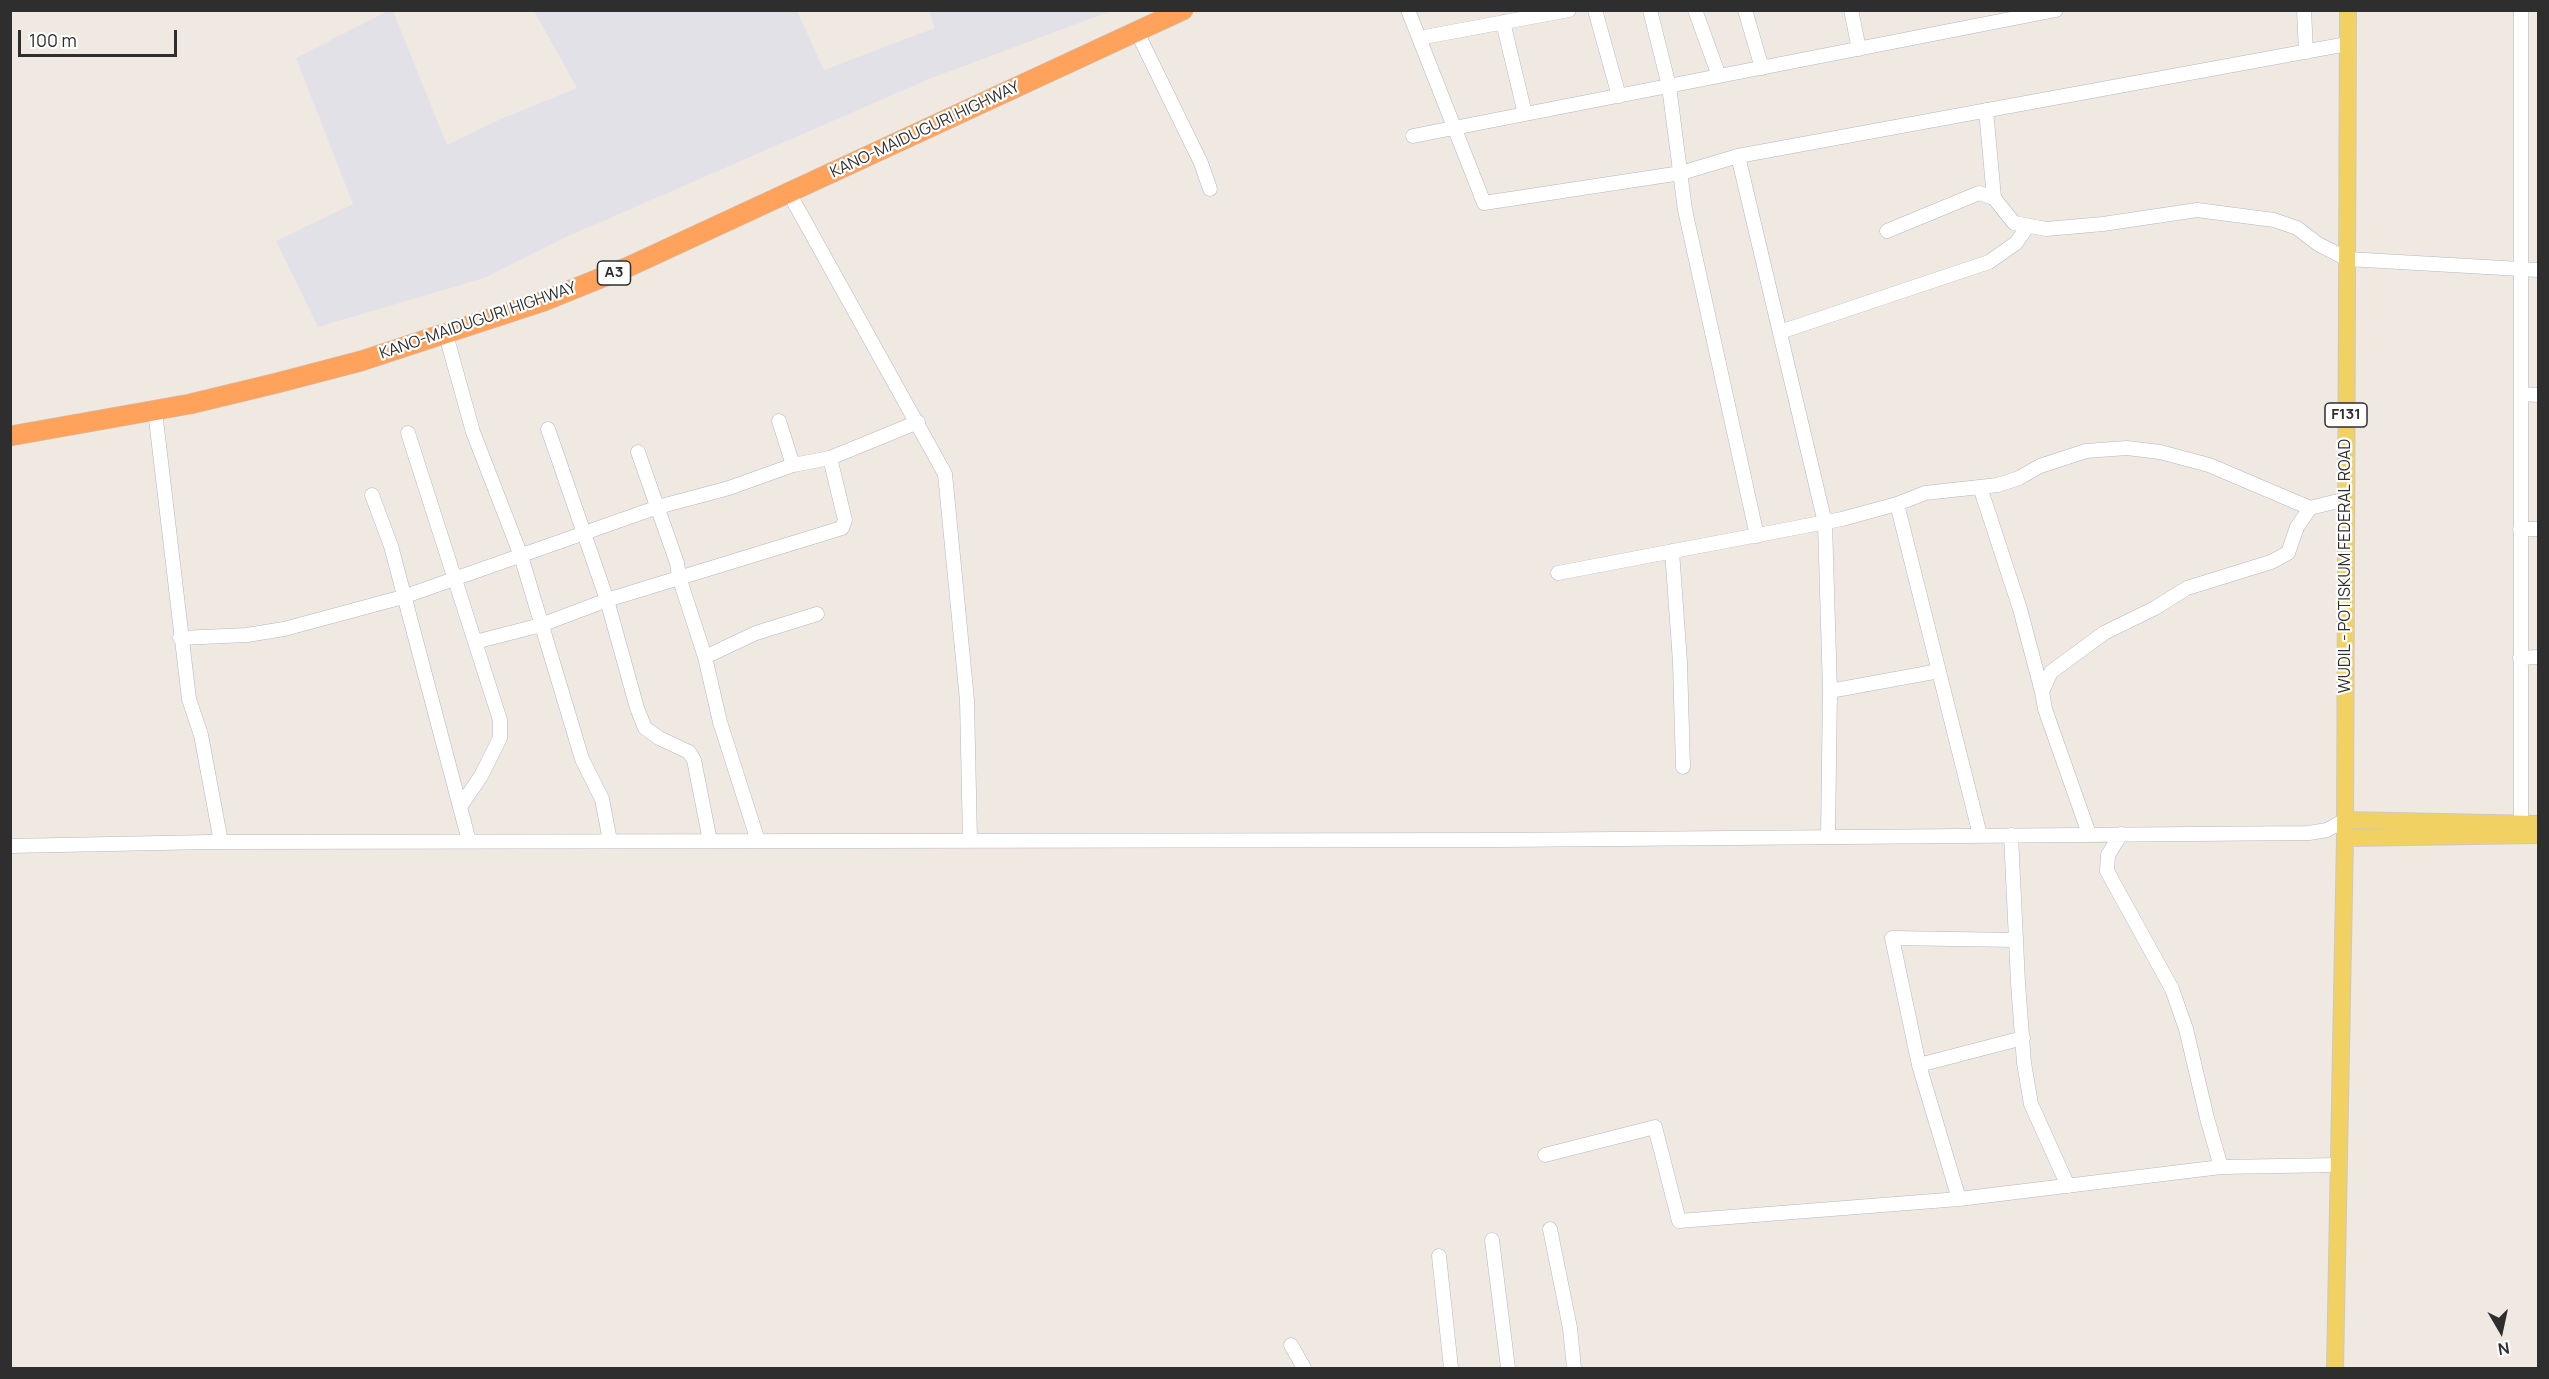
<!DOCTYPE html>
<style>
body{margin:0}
#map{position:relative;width:2549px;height:1379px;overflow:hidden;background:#efe9e1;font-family:Manrope,sans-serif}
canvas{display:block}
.frame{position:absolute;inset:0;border:12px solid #2e2e2e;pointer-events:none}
.north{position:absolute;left:2471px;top:1301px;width:60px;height:60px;-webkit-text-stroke:4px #fff;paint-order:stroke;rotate:171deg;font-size:16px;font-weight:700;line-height:24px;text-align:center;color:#2e2e2e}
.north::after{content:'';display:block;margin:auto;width:21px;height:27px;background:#2e2e2e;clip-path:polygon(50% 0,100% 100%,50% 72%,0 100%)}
.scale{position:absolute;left:18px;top:30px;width:159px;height:27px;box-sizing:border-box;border:3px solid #2e2e2e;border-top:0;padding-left:8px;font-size:18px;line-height:21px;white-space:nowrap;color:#2e2e2e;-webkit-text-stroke:4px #fff;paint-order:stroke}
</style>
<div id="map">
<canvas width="2549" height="1379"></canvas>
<div class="frame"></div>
<div class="north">N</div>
<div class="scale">100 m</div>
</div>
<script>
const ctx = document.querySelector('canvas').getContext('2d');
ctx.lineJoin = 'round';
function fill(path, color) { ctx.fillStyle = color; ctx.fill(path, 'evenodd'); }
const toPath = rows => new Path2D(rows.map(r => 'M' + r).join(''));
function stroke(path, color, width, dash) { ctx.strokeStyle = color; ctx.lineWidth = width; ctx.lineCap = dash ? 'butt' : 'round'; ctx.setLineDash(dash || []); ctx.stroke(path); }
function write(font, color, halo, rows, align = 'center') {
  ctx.font = font + ' Manrope,sans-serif'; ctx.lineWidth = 4.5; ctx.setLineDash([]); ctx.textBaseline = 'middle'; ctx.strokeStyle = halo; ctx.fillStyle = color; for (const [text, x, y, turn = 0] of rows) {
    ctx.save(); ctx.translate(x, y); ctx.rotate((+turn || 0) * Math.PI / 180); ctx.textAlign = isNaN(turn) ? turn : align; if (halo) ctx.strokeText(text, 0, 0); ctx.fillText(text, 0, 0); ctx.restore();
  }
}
fill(toPath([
 [388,11,393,11,447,145,501,119,577,88,534,11,797,11,824,70,935,28,929,11,1111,11,929,79,564,238,484,278,318,327,276,241,353,204,296,58]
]), '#e3e1e8');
const minor = toPath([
 [1408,10,1484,203,1681,173,1738,156,2347,44],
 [1595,10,1619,96],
 [1650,10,1669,86,1685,210,1757,536],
 [1695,10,1719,76],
 [1745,10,1762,68],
 [1851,10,1859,49],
 [2304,10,2306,52],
 [1503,22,1525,114],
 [1137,32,1201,163,1210,189],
 [1419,38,1569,10],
 [1986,110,1994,198],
 [1413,136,2056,10],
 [1738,156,1825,523,1830,691,1828,837],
 [789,193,945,474,967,700,970,841],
 [1887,231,1979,193,1994,198,2014,223,2046,229,2103,224,2197,210,2274,220,2297,228,2318,244,2347,259,2538,270],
 [1780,332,1989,262,2016,243,2028,226],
 [446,335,473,432,521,556,582,759,602,799,610,841],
 [2521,394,2538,395],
 [155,411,189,699,201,735,221,842],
 [779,421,793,465],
 [548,429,607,600,637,708,645,728,659,738,689,752,694,760,710,841],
 [408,433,500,720,500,738,481,776,460,807],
 [638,452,677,563,679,577,705,657,720,722,758,841],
 [1980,487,2020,609,2042,692],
 [372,495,391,546,469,841],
 [1897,504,1980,835],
 [2520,529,2538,529],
 [1672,551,1680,662,1683,767],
 [1558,573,1842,519,1897,504,1925,493,1998,485,2019,478,2040,466,2086,451,2127,448,2160,452,2209,465,2310,508,2346,499],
 [180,638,247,635,284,629,403,597,658,507,729,488,793,465,830,458,918,422],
 [475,642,541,625,607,600,842,528,845,520,830,458],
 [705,657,756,633,817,614],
 [2520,658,2538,657],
 [1830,691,1939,671],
 [2521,824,2521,10],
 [2089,834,2045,709,2042,692,2051,672,2104,633,2155,608,2187,588,2271,562,2288,553,2297,527,2310,508],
 [2121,834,2108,855,2107,871,2172,989,2186,1029,2207,1118,2221,1167],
 [2011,835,2018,983,2024,1063,2031,1104,2068,1186],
 [10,846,210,842,1501,840,2309,833,2327,830,2345,820],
 [1919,1065,2023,1038],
 [1545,1155,1655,1127,1679,1221,1959,1199,2221,1167,2338,1165],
 [1959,1199,1919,1065,1892,938,2016,940],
 [1550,1229,1570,1328,1574,1368],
 [1492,1240,1508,1368],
 [1439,1256,1451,1368],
 [1291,1345,1304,1368]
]);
const major = toPath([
 [2345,820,2538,824],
 [2345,838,2536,835],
 [2335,1368,2345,838,2348,10]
]);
const highway = toPath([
 [10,436,190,404,277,383,361,361,544,301,628,267,1183,10]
]);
stroke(minor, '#b4b7c1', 15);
stroke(major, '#c9c9c9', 18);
stroke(highway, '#c9c9c9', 21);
stroke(minor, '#fff', 14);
stroke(major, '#f2d163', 16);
stroke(highway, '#ffa35c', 20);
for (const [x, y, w] of [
 [614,273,33],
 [2346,415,42]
]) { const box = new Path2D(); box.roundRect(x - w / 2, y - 12, w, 24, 4.5); ctx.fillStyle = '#fff'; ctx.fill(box); stroke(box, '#2e2e2e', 1.5); }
write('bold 15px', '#2e2e2e', null, [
 ["A3",614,273],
 ["F131",2346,415]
]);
write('16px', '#2e2e2e', '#fff', [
 ["KANO-MAIDUGURI HIGHWAY",925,130,-25],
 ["KANO-MAIDUGURI HIGHWAY",478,321,-19],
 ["WUDIL - POTISKUM FEDERAL ROAD",2346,566,-90]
]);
</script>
